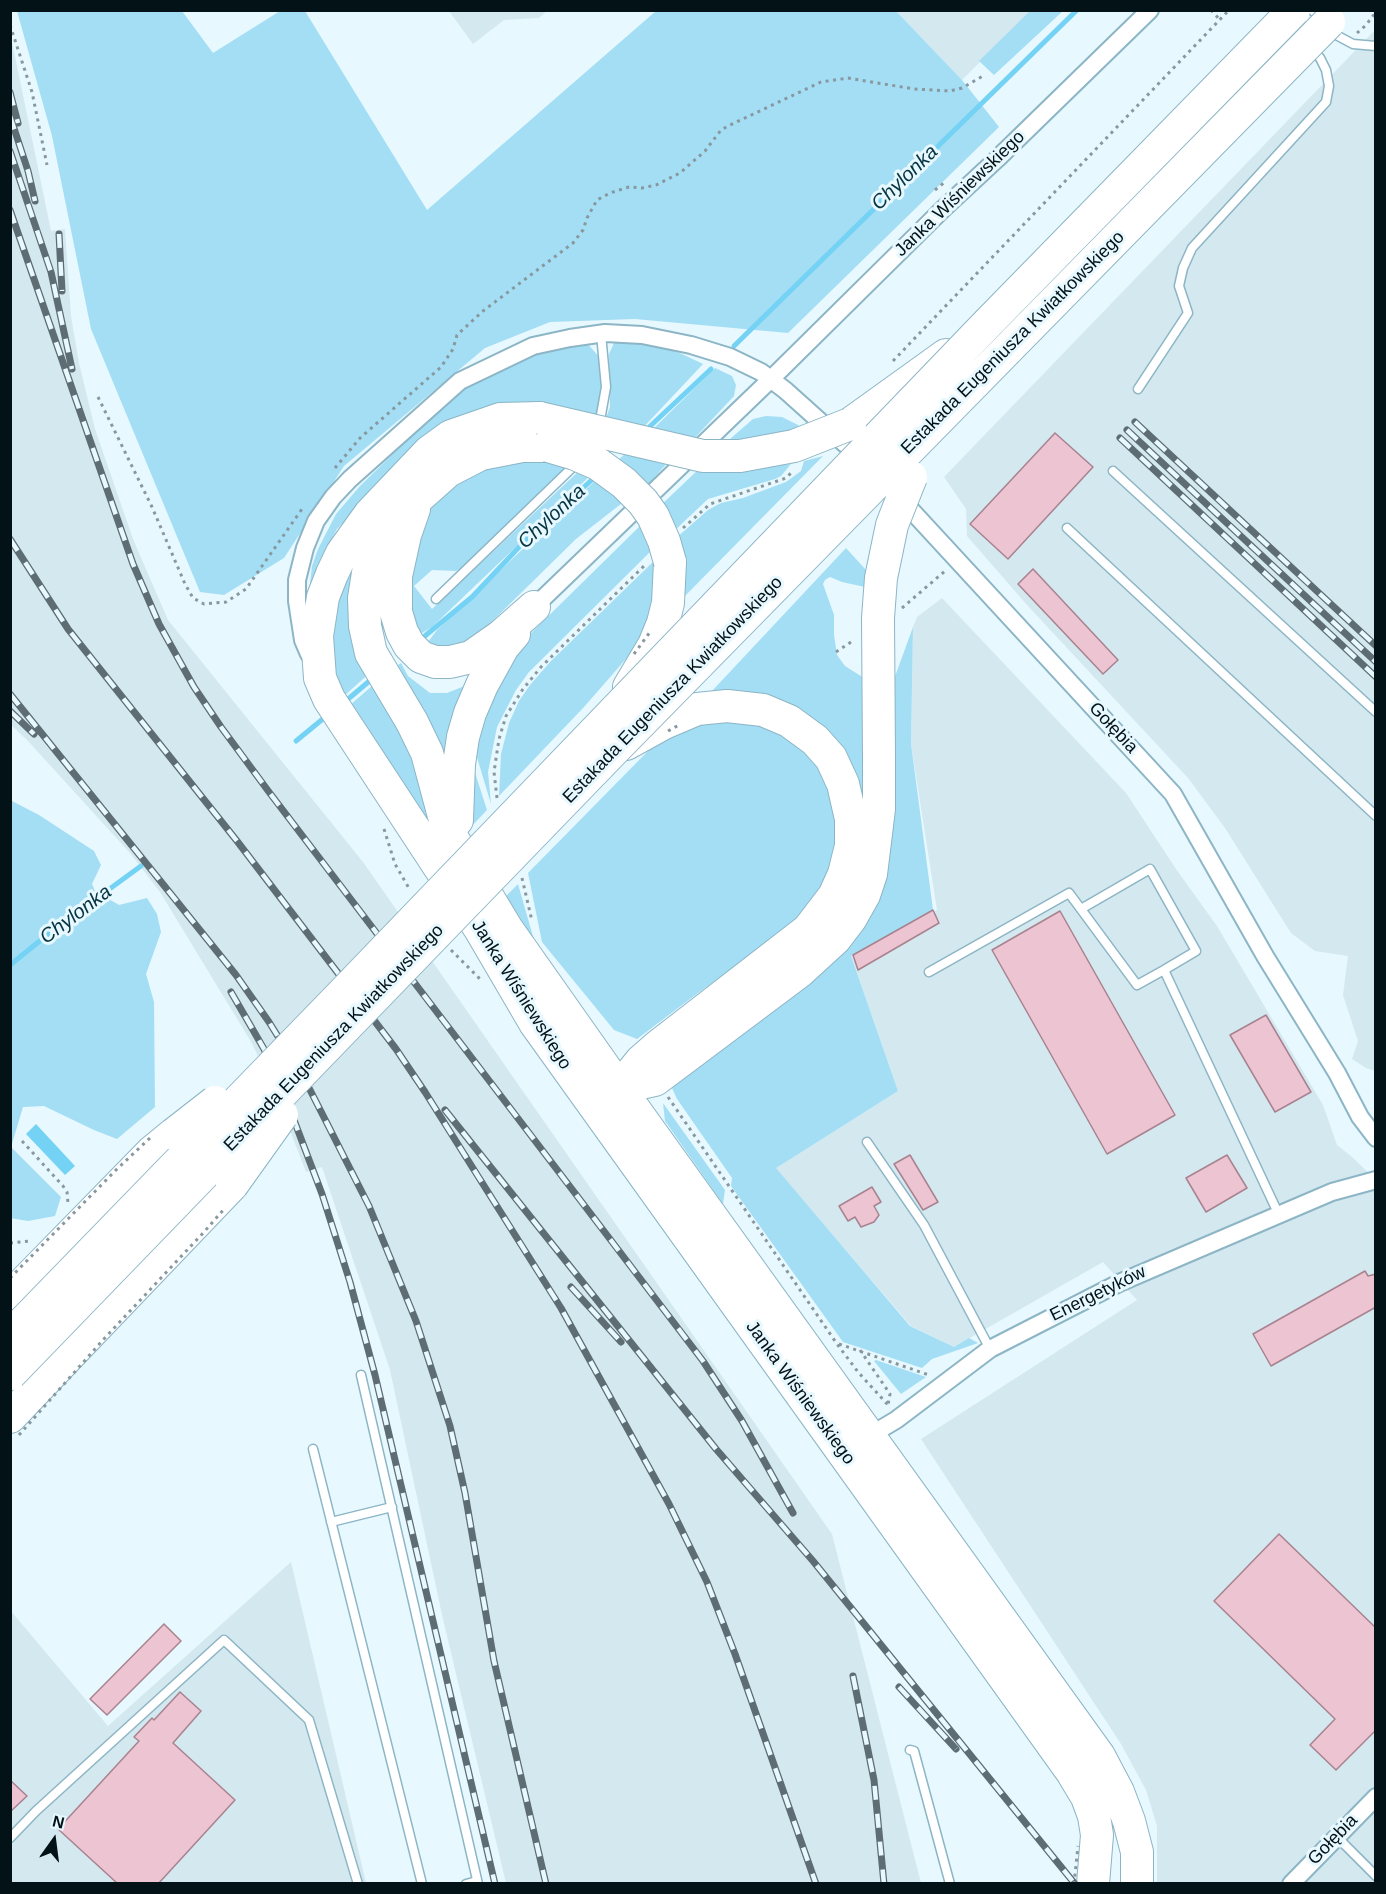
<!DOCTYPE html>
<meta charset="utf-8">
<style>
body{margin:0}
#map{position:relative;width:1386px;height:1894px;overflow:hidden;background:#e7f8ff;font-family:Arial,sans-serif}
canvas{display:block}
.frame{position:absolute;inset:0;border:12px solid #031217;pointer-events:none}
.north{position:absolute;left:24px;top:1810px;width:60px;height:60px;-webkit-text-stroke:4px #e7f8ff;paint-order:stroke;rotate:14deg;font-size:16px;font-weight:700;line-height:24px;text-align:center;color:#031217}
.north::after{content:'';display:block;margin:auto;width:21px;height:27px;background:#031217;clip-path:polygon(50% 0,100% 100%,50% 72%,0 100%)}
</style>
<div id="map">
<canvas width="1386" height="1894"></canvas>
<div class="frame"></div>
<div class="north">N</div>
</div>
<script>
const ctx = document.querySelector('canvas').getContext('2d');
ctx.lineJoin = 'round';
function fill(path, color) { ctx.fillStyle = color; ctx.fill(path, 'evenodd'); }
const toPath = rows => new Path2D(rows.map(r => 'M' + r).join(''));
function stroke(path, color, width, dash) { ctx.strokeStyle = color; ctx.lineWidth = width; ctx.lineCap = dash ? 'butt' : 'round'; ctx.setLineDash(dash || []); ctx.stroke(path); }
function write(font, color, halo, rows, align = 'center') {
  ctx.font = font + ' Arial,sans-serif'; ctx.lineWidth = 6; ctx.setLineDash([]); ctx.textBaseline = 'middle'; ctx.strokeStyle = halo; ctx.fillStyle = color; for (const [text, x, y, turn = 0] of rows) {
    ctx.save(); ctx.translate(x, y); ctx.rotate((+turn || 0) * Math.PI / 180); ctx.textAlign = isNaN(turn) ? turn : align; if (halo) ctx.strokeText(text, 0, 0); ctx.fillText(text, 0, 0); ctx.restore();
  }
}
fill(toPath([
 [449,11,547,11,539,18,504,20,473,44],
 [896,11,1031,11,962,80],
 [1375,30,1375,1071,1366,1068,1352,1059,1358,1041,1343,995,1348,956,1315,951,1291,933,1225,828,1188,778,1027,605,967,536,966,509,944,477],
 [10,32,51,231,65,229,71,316,79,363,95,429,133,539,168,620,363,862,832,1534,921,1883,506,1883,442,1615,390,1370,322,1167,306,1172,272,1084,250,1040,160,892,130,853,28,741,11,725],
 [942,598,1126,793,1176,869,1217,926,1323,1105,1337,1145,1351,1156,1375,1179,1375,1883,1157,1883,1157,1826,1146,1790,1121,1744,921,1439,1137,1300,1103,1262,954,1347,911,1326,775,1168,898,1091,851,956,937,910,911,744,913,627,917,617],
 [291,1562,366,1883,11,1883,10,1610,108,1726]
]), '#d4e8f0');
fill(toPath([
 [1031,10,1063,11,994,75,979,61],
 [17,11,182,11,213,53,280,11,305,11,427,210,656,11,896,11,962,80,999,127,788,333,635,319,550,322,485,348,344,466,284,558,224,595,200,592,91,329,52,136],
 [634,342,658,346,682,354,703,364,639,432,605,421,610,407,609,354,614,343],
 [587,343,600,358,602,387,597,419,381,484,337,529,318,564,308,601,312,566,318,549,336,514,360,486,437,411,463,390,494,370,535,351],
 [715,368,732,376,736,385,734,396,689,444,648,434],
 [766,416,782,417,798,425,805,431,722,446,753,419],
 [541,430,565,433,569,436,564,438,526,435,497,438,474,446,444,463,393,508,375,534,358,575,356,589,356,611,363,651,372,671,344,696,336,679,331,658,332,600,343,567,362,537,408,486,425,469,449,453,482,437,511,432],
 [627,452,668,462,645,488,616,462],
 [823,456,682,599,675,539,708,510,721,503,743,498,786,482,801,471,804,461],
 [528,459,572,465,464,567,456,571,432,570,414,586,432,609,581,469,592,474,432,627,417,636,403,603,422,519,440,495,482,468],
 [791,464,781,476,775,479,708,499,672,533,659,507,700,468,736,469],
 [598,478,626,500,576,539,469,644,455,652,425,646,437,630],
 [642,524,653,549,529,672,516,690,497,727,488,772,491,804,473,744,480,716,526,638],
 [846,548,866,570,865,587,842,582,830,577,825,580,823,584,834,615,834,635,837,655,845,666,864,678,867,809,783,703,741,691,712,691],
 [656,559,652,624,632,652,584,707,499,796,501,754,509,723,519,701,530,685,551,661],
 [913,627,911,744,933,910,851,956,898,1091,776,1168,910,1326,954,1347,969,1338,978,1343,932,1359,922,1368,843,1342,731,1186,732,1178,677,1099,672,1088,674,1082,845,949,893,682],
 [401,663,408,676,430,693,447,693,467,685,446,755,398,665],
 [379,680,401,716,445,854,350,705],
 [703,719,758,721,806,748,824,774,835,807,837,844,829,874,815,901,794,924,698,993,637,1039,614,1030,542,942,528,873,650,749,671,733],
 [467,748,487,810,468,830],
 [10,800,39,815,94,851,101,865,92,884,95,891,119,905,147,898,157,914,161,932,146,974,154,1002,155,1107,117,1139,94,1130,44,1106,23,1107,11,1147,61,1197,55,1216,28,1221,10,1218],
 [518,884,534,940,506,896],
 [663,1103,725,1190,723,1204,665,1121],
 [876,1360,926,1377,901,1394,874,1361]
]), '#a3def5');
fill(toPath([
 [36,1124,75,1166,65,1175,26,1134]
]), '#74d2f4');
stroke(toPath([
 [734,346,1077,10],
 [645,431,711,369],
 [420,640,472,597,521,545,596,476],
 [347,700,373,678],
 [296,741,324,718],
 [10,965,52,931,141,866]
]), '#74d2f4', 5);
const building = toPath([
 [1055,433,1093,467,1008,559,970,524,1055,433],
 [1033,569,1118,660,1103,674,1018,584,1033,569],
 [933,910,939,923,858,970,853,955,933,910],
 [1060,911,1175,1115,1107,1154,992,950,1060,911],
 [1266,1015,1311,1092,1275,1112,1230,1035,1266,1015],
 [910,1155,938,1202,923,1210,894,1164,910,1155],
 [1227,1155,1247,1188,1206,1212,1186,1178,1227,1155],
 [872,1187,881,1202,874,1206,879,1215,874,1222,861,1227,855,1217,848,1221,839,1206,872,1187],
 [1365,1271,1368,1276,1376,1274,1376,1307,1271,1366,1253,1334,1365,1271],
 [1279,1534,1376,1628,1376,1730,1336,1770,1310,1745,1335,1719,1214,1601,1279,1534],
 [164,1624,181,1641,107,1715,90,1699,164,1624],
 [180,1692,201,1711,173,1743,235,1800,158,1884,118,1884,58,1829,139,1741,134,1737,152,1718,154,1720,180,1692],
 [10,1780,27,1796,10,1812,10,1780]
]);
fill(building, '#edc4d1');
stroke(building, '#a8838f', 1.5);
const lane = toPath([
 [1312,10,1338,36,1353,44,1376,46],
 [1138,389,1188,313,1179,286,1183,268,1192,248,1326,102,1329,86,1326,70,1320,58,1312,49],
 [599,426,606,387,601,334],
 [1113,471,1376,712],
 [1067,528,1376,816],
 [436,599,577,463],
 [1081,909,1150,869,1196,951,1164,970],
 [929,972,1069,893,1137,985,1164,970,1279,1215],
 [867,1142,924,1225,990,1349],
 [361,1375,478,1884],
 [313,1449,422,1884],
 [331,1522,392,1507],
 [910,1750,914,1751,950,1884],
 [1336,1836,1376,1876],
 [10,1838,36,1811,224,1640,309,1720,358,1884],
 [466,1884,477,1881]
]);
const street = toPath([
 [899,497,1173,794,1265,956,1337,1073,1360,1117,1376,1138],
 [534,607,771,379,943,209,997,159,1150,10],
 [309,654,303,640,297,601,297,580,305,548,316,521,333,497,350,479,460,381,533,346,570,338,605,333,642,335,691,345,730,357,761,372,785,390,863,460],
 [864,1439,896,1420,990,1349,1119,1283,1332,1192,1376,1180],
 [1291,1884,1376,1797]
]);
const highway = toPath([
 [540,418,500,419,451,436,429,452,370,514,342,553,332,574,323,597,317,636,320,678,329,699,480,929,535,1023,1072,1772,1087,1797,1094,1816,1097,1835,1093,1884],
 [850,424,946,355],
 [548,446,522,446,481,454,448,471,403,511,387,531,375,553,368,573,364,598,365,626,371,653,412,722,427,753,448,831,507,929,619,1088,1099,1756,1118,1792,1129,1821,1137,1852,1137,1884],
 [414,509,405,535,396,576,396,612,402,632,409,645,421,657,435,662,450,662,471,657,501,636,534,607],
 [629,687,654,645,663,623,668,603,670,562],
 [457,820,459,764,463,737,470,713,482,685,503,647,514,634],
 [619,1088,655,1080,799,972,835,939,851,918,864,895,871,874,879,809,879,756],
 [603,1100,619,1088,641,1061,657,1047,808,930,834,896,844,874,851,846,851,819,843,784,831,758,815,740,789,721,763,710,727,706,697,709,664,723,626,744],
 [10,1297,152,1152,174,1134],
 [10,1417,232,1185]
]);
stroke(lane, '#8cb5c5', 11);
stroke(street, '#8cb5c5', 20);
stroke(highway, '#8cb5c5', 34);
stroke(toPath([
 [1211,10,1220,20],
 [10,25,32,92,47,165],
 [1357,33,1366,25,1376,12],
 [935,190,945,182],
 [893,361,1229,10],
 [98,397,152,507,185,584,193,598,204,604,226,602,246,589,302,509],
 [335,468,360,438,441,367,453,349,457,335,483,311,573,243,583,230,587,218,597,200,610,193,629,187,642,188,656,185,680,173,705,151,721,130,728,126,821,82,848,78,914,89,950,91,962,88,983,76],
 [683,528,710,504,786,478,792,472],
 [902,608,945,571],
 [836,652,854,640],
 [497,798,494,772,499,739,506,716,523,689,541,667,646,564],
 [384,829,395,864,410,890],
 [522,878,532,921],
 [451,950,480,979],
 [668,1097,837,1344,858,1372,888,1405],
 [22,1141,63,1186,67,1192,68,1203],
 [10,1243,30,1241],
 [839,1344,929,1375],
 [860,1350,890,1394,888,1405]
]), '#88989e', 3, [3, 4.5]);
stroke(lane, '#fff', 8);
stroke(street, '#fff', 16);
stroke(highway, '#fff', 32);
const rail = toPath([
 [10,92,18,123],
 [10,116,28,171,35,201],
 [10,151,51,272,72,369],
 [10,210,133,564,159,624,194,687,221,727,269,792,703,1361,742,1421,793,1513],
 [59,234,62,291],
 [1135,422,1376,646],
 [1127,430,1376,662],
 [1120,438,1376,677],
 [10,539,68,629,237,841,396,1049,425,1092,561,1308,669,1504,707,1582,735,1654,816,1884],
 [10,694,236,975,269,1022,305,1080,369,1206,416,1321,450,1426,465,1493,494,1661,546,1884],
 [10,711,34,734],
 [231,992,264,1049,286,1099,322,1194,350,1282,375,1375,495,1884],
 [445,1110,716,1449,813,1561,1075,1884],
 [571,1287,621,1342],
 [853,1676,874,1780,884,1884],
 [899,1687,956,1749]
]);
stroke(rail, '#5d6d73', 7);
stroke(rail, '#e7f8ff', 4.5, [14]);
const highwayBridge = toPath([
 [540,418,703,456,740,456,794,446,850,424],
 [548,446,575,454,598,464,624,483,643,502,653,516,664,541,670,562],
 [879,756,878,618,881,578,892,525,911,477],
 [174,1134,215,1102],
 [232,1185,282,1115],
 [10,1336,346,990,985,326,1294,10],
 [10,1374,610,754,1329,22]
]);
stroke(highwayBridge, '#8cb5c5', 34, []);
stroke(toPath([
 [634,654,650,632],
 [668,731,679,725],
 [10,1278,116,1170,151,1137],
 [19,1435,102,1341,204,1232,225,1208],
 [1074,1884,1078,1846]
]), '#88989e', 3, [3, 4.5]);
stroke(highwayBridge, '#fff', 32);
write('18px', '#031217', '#e7f8ff', [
 ["Janka Wiśniewskiego",960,194,-44],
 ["Estakada Eugeniusza Kwiatkowskiego",1013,343,-45],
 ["Estakada Eugeniusza Kwiatkowskiego",673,690,-46],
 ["Gołębia",1113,728,47],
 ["Janka Wiśniewskiego",521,995,58],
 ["Estakada Eugeniusza Kwiatkowskiego",334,1038,-46],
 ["Energetyków",1098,1294,-26],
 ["Janka Wiśniewskiego",800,1393,54],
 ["Gołębia",1333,1840,-46]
]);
write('italic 20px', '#063442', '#e7f8ff', [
 ["Chylonka",905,178,-44],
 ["Chylonka",552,517,-43],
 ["Chylonka",76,915,-37]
]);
</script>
